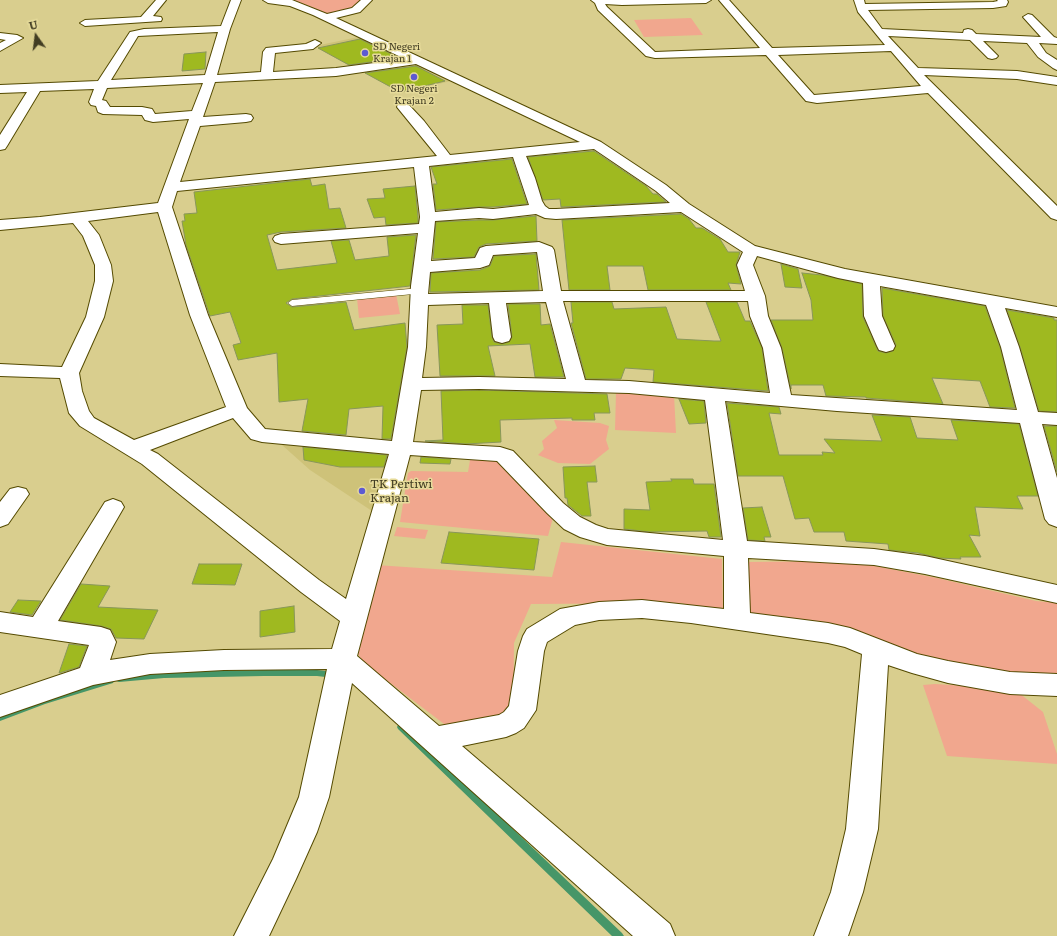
<!DOCTYPE html>
<style>
body{margin:0}
#map{position:relative;width:1057px;height:936px;overflow:hidden;background:#d9ce8e;font-family:Literata,serif}
canvas{display:block}
.north{position:absolute;left:16px;top:16px;width:40px;height:40px;-webkit-text-stroke:3px #e6db9a;paint-order:stroke;rotate:346deg;font-size:11px;font-weight:700;line-height:16px;text-align:center;color:#423d23}
.north::after{content:'';display:block;margin:auto;width:14px;height:18px;background:#423d23;clip-path:polygon(50% 0,100% 100%,50% 72%,0 100%)}
</style>
<div id="map">
<canvas width="1057" height="936"></canvas>
<div class="north">U</div>
</div>
<script>
const ctx = document.querySelector('canvas').getContext('2d');
ctx.lineJoin = 'round';
function fill(path, color) { ctx.fillStyle = color; ctx.fill(path, 'evenodd'); }
const toPath = rows => new Path2D(rows.map(r => 'M' + r).join(''));
function stroke(path, color, width, dash) { ctx.strokeStyle = color; ctx.lineWidth = width; ctx.lineCap = dash ? 'butt' : 'round'; ctx.setLineDash(dash || []); ctx.stroke(path); }
function write(font, color, halo, rows, align = 'center') {
  ctx.font = font + ' Literata,serif'; ctx.lineWidth = 3; ctx.setLineDash([]); ctx.textBaseline = 'middle'; ctx.strokeStyle = halo; ctx.fillStyle = color; for (const [text, x, y, turn = 0] of rows) {
    ctx.save(); ctx.translate(x, y); ctx.rotate((+turn || 0) * Math.PI / 180); ctx.textAlign = isNaN(turn) ? turn : align; if (halo) ctx.strokeText(text, 0, 0); ctx.fillText(text, 0, 0); ctx.restore();
  }
}
fill(toPath([
 [363,36,408,60,358,71,315,46],
 [418,61,455,80,401,93,362,71],
 [436,76,444,81,392,87],
 [289,444,393,448,375,513,310,470,282,445],
 [304,448,390,449,387,467,341,467,305,460]
]), '#cec279');
fill(toPath([
 [294,0,371,0,362,11,333,16],
 [691,18,703,35,644,37,634,20],
 [396,294,400,314,359,318,357,298],
 [616,393,674,395,676,433,615,430],
 [554,420,600,423,609,426,606,440,609,449,590,464,558,463,538,455,544,449,542,441,557,428],
 [471,454,500,458,554,514,548,536,400,522,408,473,411,471,468,472],
 [397,527,428,530,425,539,394,536],
 [561,542,722,559,723,619,705,616,682,603,531,604,514,643,513,725,452,730,364,663,358,654,376,565,552,577],
 [849,561,937,578,1036,601,1057,603,1057,676,968,669,750,619,743,562],
 [935,684,1014,689,1043,712,1057,754,1057,764,947,756,923,685]
]), '#f1a78e');
fill(toPath([
 [264,670,317,670,334,672,337,673,338,675,337,677,334,678,317,676,264,676,164,678,119,682,116,681,115,679,116,677,119,676,164,672,264,670],
 [110,678,113,679,114,681,113,683,45,704,0,721,0,715,40,700,110,678],
 [401,724,404,725,622,933,624,936,612,936,398,729,397,727,398,725,401,724]
]), '#469668');
const building = toPath([
 [360,39,370,44,400,58,349,65,318,48,360,39],
 [206,52,205,69,182,71,184,54,206,52],
 [416,66,445,81,400,92,365,73,416,66],
 [594,151,646,186,653,194,657,194,666,202,561,207,560,199,543,200,528,157,594,151],
 [512,159,527,204,493,207,479,207,436,210,433,184,437,184,431,167,512,159],
 [310,179,312,186,325,184,329,209,340,208,346,228,281,232,267,235,277,270,337,263,331,241,349,240,355,260,389,256,387,237,416,235,410,286,292,299,286,303,292,307,346,302,354,330,405,323,407,347,391,439,382,439,383,406,349,409,346,435,302,431,308,399,279,402,277,353,238,360,233,345,241,343,230,312,210,316,186,245,182,221,185,221,184,214,197,213,194,192,310,179],
 [415,186,418,217,418,223,386,225,385,217,374,218,367,199,385,198,383,189,415,186],
 [681,214,689,219,696,228,702,228,720,239,728,252,740,252,736,265,741,284,728,283,731,290,648,290,643,266,607,266,610,290,569,290,562,220,681,214],
 [536,216,537,241,486,244,479,247,474,257,433,259,436,222,479,220,493,220,536,216],
 [536,254,539,290,430,292,431,273,480,270,490,266,494,256,536,254],
 [781,264,798,269,802,288,785,287,781,264],
 [802,273,822,275,862,284,863,317,878,351,886,353,893,351,896,345,883,316,882,288,985,306,1000,347,1015,408,990,407,980,381,932,378,943,404,866,398,866,397,826,396,823,385,791,385,791,389,782,348,771,320,813,320,811,300,802,273],
 [571,302,612,302,614,309,666,307,677,339,714,341,721,341,706,302,737,302,745,321,750,321,762,348,768,391,653,382,654,370,625,368,621,379,586,379,571,323,573,323,571,302],
 [508,304,540,304,541,325,550,324,564,377,535,377,530,344,488,346,495,376,440,376,437,325,463,324,462,305,488,305,492,337,494,342,502,344,509,342,512,337,508,304],
 [1007,310,1054,318,1054,320,1057,320,1057,412,1039,411,1020,347,1007,310],
 [479,390,607,394,610,413,594,413,595,420,572,420,572,418,500,420,501,442,466,444,425,441,443,440,441,391,479,390],
 [679,399,704,401,706,423,689,424,679,399],
 [727,403,779,407,781,414,769,413,779,455,823,455,822,452,835,453,824,439,882,441,872,415,910,417,917,438,958,440,951,420,1019,424,1038,496,1017,496,1023,509,975,507,980,536,969,535,981,557,960,557,961,559,939,558,918,553,889,550,888,544,846,541,844,532,814,532,809,518,795,519,783,476,738,476,727,403],
 [1044,426,1057,426,1057,472,1044,426],
 [303,447,387,455,384,467,340,467,304,460,303,447],
 [421,457,451,459,450,464,420,463,421,457],
 [595,466,597,482,587,482,591,516,582,516,568,505,567,498,565,498,563,467,595,466],
 [671,479,693,479,694,484,714,484,721,537,709,537,707,531,650,532,624,529,624,509,650,510,646,482,672,481,671,479],
 [762,507,771,537,764,537,765,541,748,540,743,508,762,507],
 [449,532,539,539,534,570,441,563,449,532],
 [199,564,242,564,235,585,192,584,199,564],
 [81,584,110,586,98,607,158,610,144,639,116,638,111,629,101,626,60,620,81,584],
 [18,600,41,601,32,615,10,612,18,600],
 [294,606,295,632,260,637,260,611,294,606],
 [69,644,87,646,79,667,59,673,69,644]
]);
fill(building, '#9fb920');
stroke(building, '#88965a', 1);
const lane = toPath([
 [420,288,424,291,423,293,292,306,288,303,292,300,420,288]
]);
const street = toPath([
 [156,0,166,0,153,16,161,17,162,19,161,21,85,26,80,23,85,20,141,17,156,0],
 [231,0,241,0,230,29,217,75,261,72,263,52,266,48,306,44,315,40,321,43,313,49,275,53,273,72,336,68,405,59,313,15,290,6,268,3,263,0,292,0,327,14,352,8,361,0,372,0,360,12,336,18,601,142,666,185,689,204,755,246,845,269,1057,307,1057,317,1005,308,1019,347,1038,412,1057,413,1057,425,1042,424,1057,478,1057,527,1049,524,1045,519,1020,423,837,411,725,401,747,541,874,549,925,556,1057,585,1057,603,925,574,874,565,748,558,750,613,828,623,850,628,917,654,948,661,1010,672,1057,674,1057,696,1010,694,948,683,912,673,888,665,878,829,863,892,848,936,814,936,831,892,846,829,862,654,845,647,828,643,691,623,642,618,599,620,575,625,547,642,544,651,536,710,524,728,516,733,506,737,462,746,670,924,675,936,633,936,352,683,329,797,317,832,296,879,269,936,234,936,273,859,299,797,327,669,224,670,150,674,93,685,0,717,0,695,80,668,89,645,0,632,0,612,33,617,105,502,113,499,121,502,124,507,58,621,101,627,110,630,116,642,110,660,150,654,224,650,332,649,340,621,301,592,142,464,80,426,69,413,60,378,0,376,0,364,62,367,86,317,95,281,95,265,83,236,73,223,0,230,0,220,40,217,158,203,189,119,153,122,145,120,142,115,103,114,98,112,96,106,91,105,89,102,94,89,40,91,7,146,5,149,0,150,0,135,27,92,0,93,0,85,98,81,130,32,144,29,221,26,231,0],
 [218,32,205,75,111,80,138,36,218,32],
 [416,64,580,142,450,155,424,121,408,104,403,103,398,104,397,107,437,156,180,182,200,126,246,122,251,121,253,118,251,115,246,114,203,117,215,82,336,76,416,64],
 [203,83,192,111,155,114,152,109,142,107,110,107,106,101,102,100,107,88,203,83],
 [594,149,656,191,670,203,556,209,549,209,545,206,542,201,535,178,526,156,594,149],
 [513,157,529,205,493,209,479,208,435,212,429,166,513,157],
 [414,167,420,217,419,224,281,234,275,236,273,239,275,242,281,244,418,233,411,286,408,347,392,441,265,429,247,408,208,315,172,207,177,191,414,167],
 [158,212,190,315,226,407,134,440,94,418,89,411,82,391,79,373,104,317,113,281,111,265,99,235,88,221,158,212],
 [681,212,743,252,737,265,745,291,561,291,554,250,552,247,539,242,486,246,480,248,475,258,431,261,435,221,479,218,493,219,536,214,545,218,556,219,681,212],
 [537,252,543,291,428,294,430,272,480,268,489,265,493,255,537,252],
 [757,256,838,278,863,283,864,316,877,346,879,350,886,352,893,350,895,346,882,316,880,286,986,305,1001,347,1017,410,791,395,781,348,768,316,765,296,753,265,757,256],
 [563,301,748,301,750,316,763,348,770,393,629,381,585,380,563,301],
 [546,302,566,379,479,377,422,378,426,347,428,305,489,303,493,337,495,341,502,343,509,341,511,337,506,303,546,302],
 [479,389,629,393,705,400,723,540,608,529,596,525,580,517,563,503,513,451,500,447,413,442,421,390,479,389],
 [233,418,251,439,262,442,389,454,346,599,319,580,158,454,150,450,233,418],
 [410,455,497,461,547,513,564,529,580,537,607,545,724,556,724,609,642,600,599,602,560,609,527,629,523,636,518,651,509,706,504,712,499,715,439,726,357,656,410,455],
 [591,0,711,0,706,3,622,5,605,4,607,7,655,52,760,48,719,0,729,0,772,48,885,45,858,12,854,0,864,0,865,4,993,2,998,1,997,0,1007,0,1008,2,1006,6,993,8,868,10,882,29,963,33,964,30,968,29,972,30,976,34,1041,37,1023,17,1028,14,1032,15,1054,37,1057,38,1057,44,1039,43,1046,53,1057,60,1057,70,1053,68,1038,57,1027,43,983,41,998,56,996,58,992,59,988,58,970,40,888,36,918,68,1017,71,1057,77,1057,85,1017,79,924,75,1057,206,1057,220,1051,218,928,93,817,103,806,101,766,55,655,58,646,56,598,10,595,3,591,0],
 [891,51,921,86,814,95,778,55,891,51],
 [0,33,17,35,23,38,0,51,0,43,6,40,0,39,0,33],
 [18,487,26,489,29,494,8,524,0,527,0,502,10,489,18,487]
]);
stroke(lane, '#544a01', 1);
stroke(street, '#544a01', 2);
fill(lane, '#fff');
fill(street, '#fff');
for (const [x, y, r, color] of [
 [365,53,4,"#5d5ad2"],
 [414,77,4,"#5d5ad2"],
 [362,491,4,"#5d5ad2"]
]) { const dot = new Path2D(); dot.arc(x, y, r, 0, 2 * Math.PI); ctx.fillStyle = color; ctx.fill(dot); stroke(dot, '#e6db9a', 1.5); }
write('10px', '#423d23', '#e6db9a', [
 ["SD Negeri",373,47],
 ["Krajan 1",373,59],
 ["SD Negeri",414,89,"center"],
 ["Krajan 2",414,101,"center"]
], 'left');
write('12px', '#423d23', '#e6db9a', [
 ["TK Pertiwi",370,484],
 ["Krajan",370,498]
], 'left');
</script>
